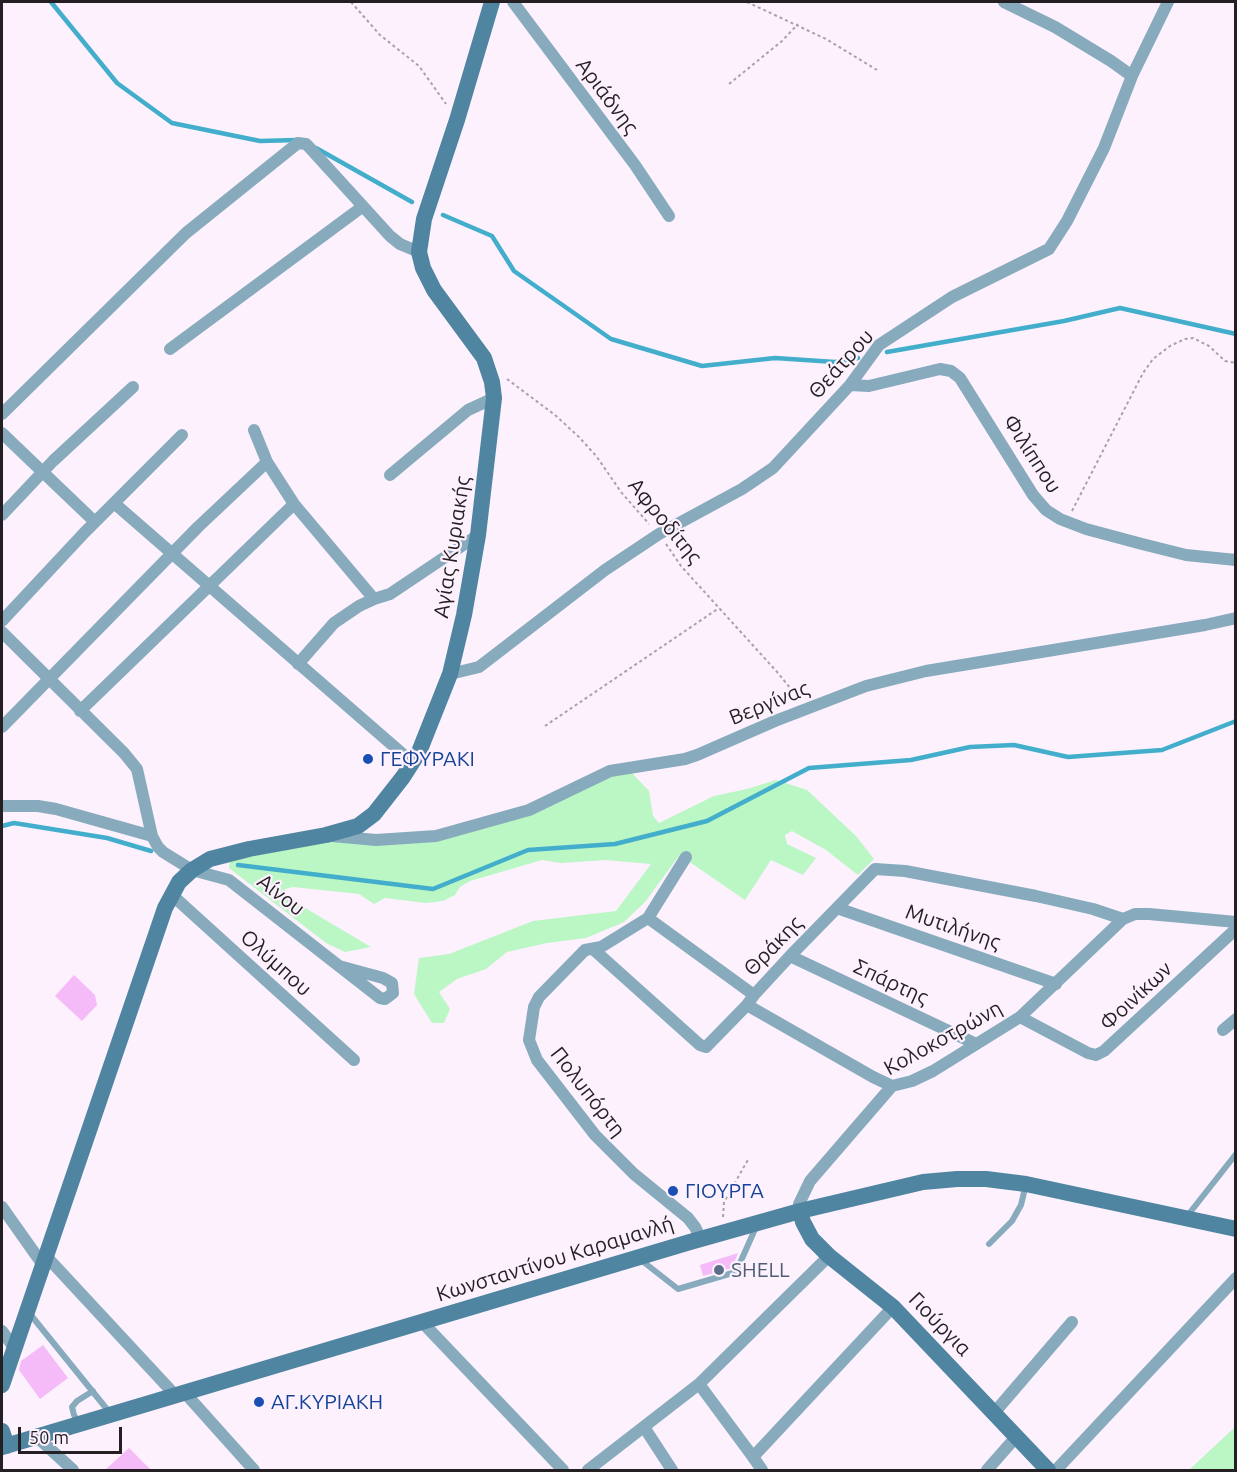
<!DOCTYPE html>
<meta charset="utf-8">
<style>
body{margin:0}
#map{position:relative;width:1237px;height:1472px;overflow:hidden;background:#fcf1fd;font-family:Ubuntu,sans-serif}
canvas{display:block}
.frame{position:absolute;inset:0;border:3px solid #231f23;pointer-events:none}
.scale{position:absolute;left:18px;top:1427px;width:104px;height:27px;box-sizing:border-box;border:3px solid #231f23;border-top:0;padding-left:8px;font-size:18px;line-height:21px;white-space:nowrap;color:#231f23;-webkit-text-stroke:4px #fcf1fd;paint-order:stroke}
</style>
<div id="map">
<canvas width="1237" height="1472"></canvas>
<div class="frame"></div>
<div class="scale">50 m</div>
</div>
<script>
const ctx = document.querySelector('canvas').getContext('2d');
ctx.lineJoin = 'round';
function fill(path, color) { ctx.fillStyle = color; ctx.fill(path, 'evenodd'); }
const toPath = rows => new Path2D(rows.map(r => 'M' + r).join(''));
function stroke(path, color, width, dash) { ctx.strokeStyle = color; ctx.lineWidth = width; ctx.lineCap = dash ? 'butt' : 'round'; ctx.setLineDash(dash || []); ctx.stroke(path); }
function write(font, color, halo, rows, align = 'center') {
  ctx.font = font + ' Ubuntu,sans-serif'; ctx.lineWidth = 4.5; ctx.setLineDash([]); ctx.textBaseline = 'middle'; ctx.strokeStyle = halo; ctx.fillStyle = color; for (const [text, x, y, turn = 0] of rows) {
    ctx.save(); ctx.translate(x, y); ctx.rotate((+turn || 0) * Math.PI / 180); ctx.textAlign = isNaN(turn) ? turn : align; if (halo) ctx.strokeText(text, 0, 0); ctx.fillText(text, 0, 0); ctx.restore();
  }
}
fill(toPath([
 [630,771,649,791,653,816,659,823,714,796,747,789,776,780,807,790,856,836,874,859,858,875,826,850,792,831,785,835,787,844,816,858,803,875,771,860,745,900,691,863,678,857,645,902,624,922,586,938,547,943,507,952,486,969,457,979,439,992,450,1009,444,1023,432,1023,414,994,419,958,449,954,533,921,616,911,651,864,606,860,561,863,542,860,470,881,460,887,455,895,443,901,426,903,385,898,374,904,359,894,293,887,285,889,285,896,371,947,345,952,326,943,229,868,230,860,326,838,437,839,611,774],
 [1235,1427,1235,1470,1189,1470]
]), '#bbf6c5');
stroke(toPath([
 [51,2,117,83,172,123,260,141,297,140],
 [316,148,412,202],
 [443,215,492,236,514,271,611,339,702,366,775,358,835,362,858,358],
 [887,352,1064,321,1120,308,1236,334],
 [2,826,14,823,107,838,151,851],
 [238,865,433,889,528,850,615,844,707,821,809,768,911,760,970,747,1014,745,1068,757,1162,750,1236,721]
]), '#42aecb', 4.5);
fill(toPath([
 [74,975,95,995,97,1005,82,1021,55,996],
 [738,1253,732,1268,703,1276,700,1265],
 [43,1345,68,1378,40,1399,19,1370,21,1361],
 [129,1448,151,1470,105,1470]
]), '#f5baf8');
stroke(toPath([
 [351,2,380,35,419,66,446,104],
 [747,2,826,39,877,70],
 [729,84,782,41,798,24],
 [507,379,555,415,579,437,597,457,621,492,649,524],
 [1072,511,1143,373,1153,359,1170,346,1185,339,1193,338,1209,346,1225,361,1236,363],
 [666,544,681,566,778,673,799,699],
 [545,726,719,608],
 [723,1217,724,1202,749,1158]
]), '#a9a1aa', 2, [3, 3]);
stroke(toPath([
 [1188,1215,1236,1154],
 [989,1244,1012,1221,1021,1205,1026,1184],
 [641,1260,678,1289,736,1272,756,1227],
 [30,1314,110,1413],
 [79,1423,74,1415,72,1407,77,1401,93,1391]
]), '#87aabd', 6);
stroke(toPath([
 [513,2,635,165,669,216],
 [1004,2,1055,27,1111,61,1132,76],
 [170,349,362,207],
 [850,385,869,386,940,369,951,371,960,378,1033,495,1046,510,1060,519,1086,529,1142,544,1186,555,1236,560],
 [2,414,186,233,298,143,306,144,309,147,390,236,400,244,419,252],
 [254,430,267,462,294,504,374,599,390,594,478,535],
 [2,433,95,522],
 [390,475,468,410,494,398],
 [114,503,413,763],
 [2,515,53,461,133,387],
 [2,621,85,532,182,435],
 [2,632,124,753,137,769,152,836,158,847,163,852,192,870,229,880,339,966,383,978,392,983,393,993,385,999,380,998,339,966],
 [298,664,334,623,359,606,374,599],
 [450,674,479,667,605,570,659,534,742,489,773,468,850,385,879,345,952,297,1049,249,1067,221,1104,148,1132,76,1168,2],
 [80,711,294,504],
 [2,727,198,527,267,462],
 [2,806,38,806,56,809,152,836],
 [332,836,376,840,436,836,529,810,610,771,685,759,697,755,775,721,866,686,926,671,1205,625,1236,618],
 [686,857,648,918,601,947,585,950,539,997,534,1007,529,1040,537,1060,595,1135,634,1174,688,1218,695,1227,701,1239],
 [172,895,354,1060],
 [837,908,1056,984],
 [648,918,754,995],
 [593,949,700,1045,706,1047,747,1005,754,995,790,956,875,869,905,871,1036,896,1093,909,1123,919],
 [790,956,976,1044],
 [747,1005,873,1077,892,1086],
 [1020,1017,1088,1053,1096,1055,1104,1051,1236,929],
 [1223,1030,1236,1019],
 [2,1207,43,1265],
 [800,1211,799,1204,810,1181,892,1086,912,1081,933,1071,1020,1017,1123,919,1135,914,1149,914,1236,922],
 [46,1256,176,1396],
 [422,1322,563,1470],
 [2,1331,15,1349],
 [699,1384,753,1457,893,1307],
 [185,1393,254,1470],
 [994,1413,1072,1322],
 [644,1427,672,1470],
 [37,1437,73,1470],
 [753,1457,762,1470],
 [588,1470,699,1384,829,1256],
 [987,1470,1016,1437],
 [1056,1470,1236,1278]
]), '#87aabd', 12);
stroke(toPath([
 [800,1211,803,1222,812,1239,829,1256,893,1307,1048,1470],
 [2,1385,165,908,179,882,192,870,210,859,249,849,326,835,358,826,374,814,403,777,419,752,450,674,464,615,478,535,494,398,492,382,484,358,434,290,423,268,419,252,424,219,457,120,492,2],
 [2,1431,7,1446],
 [2,1447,690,1242,800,1211,923,1182,957,1179,986,1179,1026,1184,1236,1229]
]), '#4f85a1', 16);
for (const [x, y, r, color] of [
 [368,759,6,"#1a4fb4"],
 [673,1191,6,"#1a4fb4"],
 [719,1270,6,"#5c6f8a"],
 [259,1402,6,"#1a4fb4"]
]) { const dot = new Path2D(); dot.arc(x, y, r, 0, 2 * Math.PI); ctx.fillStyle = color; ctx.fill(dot); stroke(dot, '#fcf1fd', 2); }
write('21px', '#231f23', '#fcf1fd', [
 ["Αριάδνης",607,96,53],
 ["Θεάτρου",841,364,-48],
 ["Φιλίππου",1032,454,57],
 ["Αφροδίτης",665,521,51],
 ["Αγίας Κυριακής",452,547,-81],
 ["Βεργίνας",769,703,-22],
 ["Αίνου",281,895,38],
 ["Μυτιλήνης",953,927,19],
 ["Θράκης",773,946,-46],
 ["Ολύμπου",276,963,42],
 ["Σπάρτης",891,982,25],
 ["Φοινίκων",1136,996,-43],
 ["Κολοκοτρώνη",943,1038,-29],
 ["Πολυπόρτη",588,1092,52],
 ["Κωνσταντίνου Καραμανλή",555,1259,-17],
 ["Γιούργια",940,1324,46]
]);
write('21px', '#164399', '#fcf1fd', [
 ["ΓΕΦΥΡΑΚΙ",380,759],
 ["ΓΙΟΥΡΓΑ",685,1191],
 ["ΑΓ.ΚΥΡΙΑΚΗ",271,1402]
], 'left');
write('21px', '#4e5e75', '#fcf1fd', [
 ["SHELL",731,1270]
], 'left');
</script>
